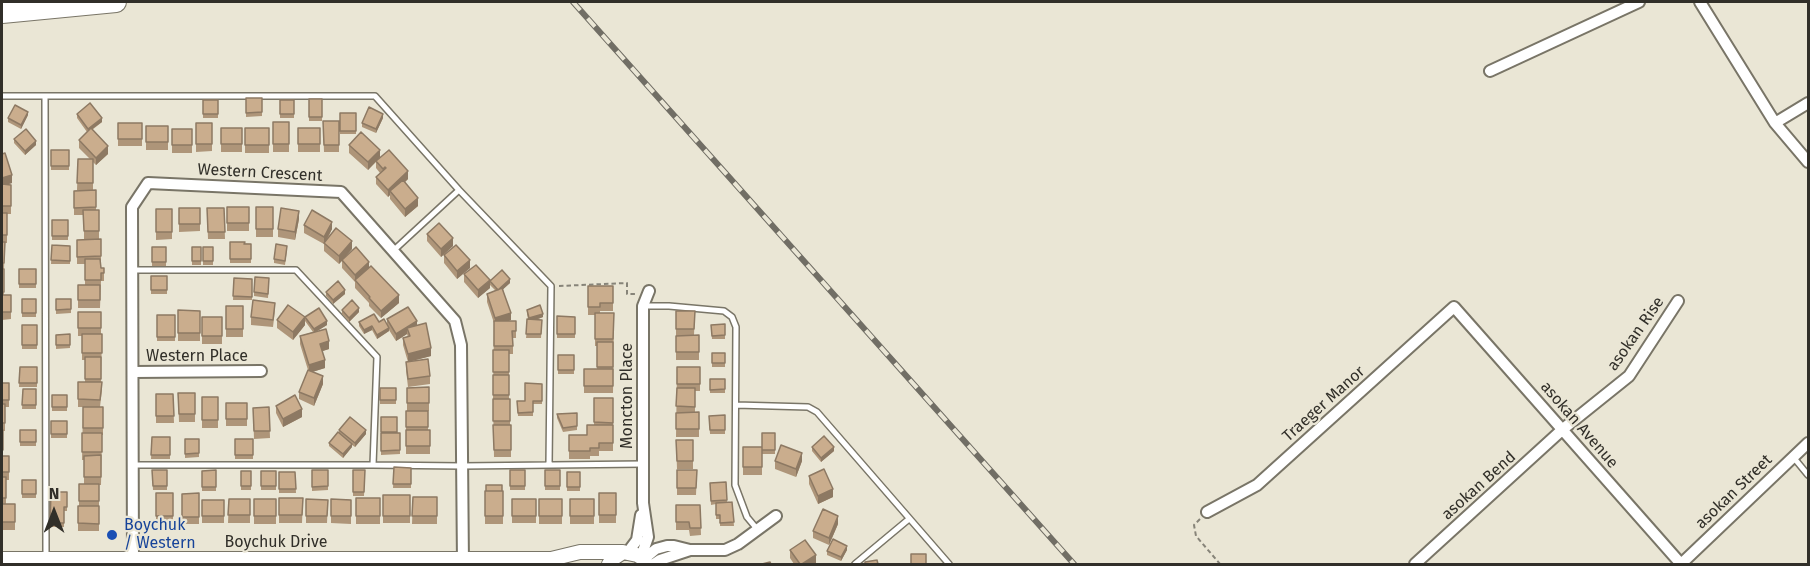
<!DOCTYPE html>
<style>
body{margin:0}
#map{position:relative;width:1810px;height:566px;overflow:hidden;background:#eae6d5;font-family:"Fira Sans",sans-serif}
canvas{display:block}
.frame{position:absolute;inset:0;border:3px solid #312f29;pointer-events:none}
.north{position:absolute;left:24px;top:482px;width:60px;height:60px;-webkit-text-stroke:4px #eae6d5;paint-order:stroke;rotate:0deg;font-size:16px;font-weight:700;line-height:24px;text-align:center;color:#312f29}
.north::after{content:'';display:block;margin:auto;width:21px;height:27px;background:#312f29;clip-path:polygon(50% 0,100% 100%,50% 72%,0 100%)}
</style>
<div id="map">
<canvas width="1810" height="566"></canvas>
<div class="frame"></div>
<div class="north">N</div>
</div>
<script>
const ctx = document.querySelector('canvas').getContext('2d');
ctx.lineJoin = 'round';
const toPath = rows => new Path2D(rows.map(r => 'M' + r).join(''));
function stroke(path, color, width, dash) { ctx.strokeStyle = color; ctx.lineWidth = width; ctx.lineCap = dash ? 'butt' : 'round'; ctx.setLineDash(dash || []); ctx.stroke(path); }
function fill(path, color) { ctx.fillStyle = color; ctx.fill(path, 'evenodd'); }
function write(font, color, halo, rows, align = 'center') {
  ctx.font = font + ' "Fira Sans",sans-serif'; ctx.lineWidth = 4.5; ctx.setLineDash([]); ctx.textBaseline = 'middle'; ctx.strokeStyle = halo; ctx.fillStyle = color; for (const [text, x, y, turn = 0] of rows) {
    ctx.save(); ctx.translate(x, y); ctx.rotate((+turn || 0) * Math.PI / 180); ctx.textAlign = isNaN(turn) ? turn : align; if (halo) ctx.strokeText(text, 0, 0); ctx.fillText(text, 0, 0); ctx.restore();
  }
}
const service = toPath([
 [2,96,375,96,459,190,551,286,549,465],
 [45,97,46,557],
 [393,251,459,190],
 [133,270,296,270,377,357,373,465],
 [643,306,669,306,724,311,732,317,736,327,735,485,747,517,757,529],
 [736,405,808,407,817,412,949,564],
 [1794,458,1808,475],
 [133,465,373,465,462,466,643,464],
 [855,564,909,519]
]);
const minor = toPath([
 [1700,2,1775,123,1808,162],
 [1490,71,1639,2],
 [1775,123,1808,103],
 [133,372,261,371],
 [1207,512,1257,485,1454,307,1681,564],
 [628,552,637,540,641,515],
 [641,557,648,537,643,503,643,306,649,291],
 [644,559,656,549,667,546,674,546,690,550,725,550,738,544,776,516],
 [133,564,132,207,148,183,341,192,455,321,461,345,463,564],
 [654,564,660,560,690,550],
 [1415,564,1563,429,1629,376,1678,301],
 [1681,564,1808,443]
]);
const tertiary = toPath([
 [2,559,551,559,580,552,623,552],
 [609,564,614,558,623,552,637,555,644,559,646,564]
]);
const motorway = toPath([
 [2,13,116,2]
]);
stroke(service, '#797567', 8);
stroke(minor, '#797567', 14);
stroke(tertiary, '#797567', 16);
stroke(motorway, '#797567', 22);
stroke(toPath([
 [559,286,627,283,627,294,636,294],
 [1200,519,1194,525,1196,536,1220,564]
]), '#878479', 2, [4.5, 3]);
stroke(service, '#fff', 5);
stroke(minor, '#fff', 10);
stroke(tertiary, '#fff', 14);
stroke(motorway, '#fff', 20);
const rail = toPath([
 [573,2,1074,564]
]);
stroke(rail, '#716e65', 6);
stroke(rail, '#eae6d5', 4, [11]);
fill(toPath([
 [246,98,262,98,262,116,246,117],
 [309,99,322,99,322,121,309,121],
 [203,100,218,100,218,118,203,118],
 [280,100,294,100,294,118,280,118],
 [340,113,356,113,356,134,340,134],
 [77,114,102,122,92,130,108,154,96,165,93,162,93,190,77,190,78,159,90,159,79,148,79,140,87,132,77,118],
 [28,115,21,129,8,122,8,118],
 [383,118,376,133,362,127,362,123],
 [323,121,339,121,339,152,324,152],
 [273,122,289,122,289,152,273,152],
 [118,123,142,123,142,146,118,146],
 [196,123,212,123,212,151,196,152],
 [146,126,168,126,168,150,146,150],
 [221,128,242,128,242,152,221,152],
 [245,128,269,128,269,153,245,153],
 [298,128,320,128,320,152,298,152],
 [172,129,192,129,192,153,172,153],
 [14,139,36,145,25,155,14,143],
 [349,145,380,157,408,179,405,182,418,206,405,217,390,199,390,195,388,197,376,184,376,177,380,173,376,168,376,162,368,170,349,153],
 [51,150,69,150,69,170,51,170],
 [2,154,12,183,6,185,11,185,11,214,7,214,7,243,5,243,4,270,4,295,11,295,11,319,2,320],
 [96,190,96,210,99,210,99,239,84,239,84,215,74,215,74,191],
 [227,207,249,207,249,231,227,231],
 [256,207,273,207,273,237,256,237],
 [179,208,200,224,200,231,179,232],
 [207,208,224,208,225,239,208,239],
 [156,209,172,209,172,239,156,240],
 [299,219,295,240,278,237,278,229],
 [52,220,68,220,68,240,52,240],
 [304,225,332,229,328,238,352,249,344,258,369,267,399,303,381,318,369,306,369,303,355,288,355,282,342,268,342,261,339,264,324,251,324,244,304,233],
 [427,234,453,246,441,257,427,241],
 [101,239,101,268,104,268,104,281,101,281,100,308,78,308,78,285,85,285,85,264,77,264,77,240],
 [230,242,251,244,251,263,230,263],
 [52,245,70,246,70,264,51,264],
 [152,247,166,247,166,266,152,266],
 [192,247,201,247,201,265,192,265],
 [203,247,213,247,213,265,203,265],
 [287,250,285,265,274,263,274,259],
 [444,255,470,268,457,279,444,263],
 [19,269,36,269,36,288,19,288],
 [464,274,490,288,478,298,464,282],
 [151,276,167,276,167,294,151,294],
 [234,278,252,279,252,300,233,300],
 [490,281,510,283,503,289,511,320,508,321,516,321,516,338,513,338,513,354,509,354,509,399,510,399,510,425,511,425,511,457,494,457,493,399,494,323,487,302,487,294,496,291,490,285],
 [269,282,268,298,254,296,254,292],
 [588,286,613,286,613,311,600,311,600,313,614,313,613,393,584,393,584,369,597,369,597,346,595,346,595,315,588,315],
 [326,292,345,294,333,304,326,296],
 [22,299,36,299,36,317,22,317],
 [56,299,71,299,71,313,56,314],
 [226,306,243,306,243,337,226,337],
 [178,310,200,311,200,341,178,341],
 [275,310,273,327,251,325,251,317],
 [342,310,359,312,349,322,342,314],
 [527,310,543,317,536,320,542,320,541,338,526,338,528,319,527,314],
 [676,311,695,311,694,335,699,335,699,360,676,360],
 [78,312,101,312,101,334,102,334,101,382,102,390,100,407,103,407,103,435,102,435,101,485,99,485,99,531,78,531,78,506,79,506,79,484,84,484,84,460,82,460,83,407,78,407,78,382,85,382,85,360,82,360,82,336,78,336],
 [157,315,175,315,175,341,157,341],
 [557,316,575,317,575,338,557,338],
 [202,317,222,317,222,344,202,344],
 [305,317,327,325,317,331,329,349,322,351,325,368,312,372,323,384,314,406,299,399,299,392,308,370,300,344,300,336,313,332,305,321],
 [387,319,417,325,431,356,408,362,403,345,403,338,408,337,407,334,396,341,389,330,389,331,377,339,372,330,364,334,359,326,359,322,379,322,387,325],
 [277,320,305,325,293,340,277,328],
 [725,324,725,339,712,339,711,325],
 [22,325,37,325,37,349,22,349],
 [70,334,70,348,56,349,56,335],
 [712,353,725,353,725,367,712,367],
 [558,355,574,355,574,374,558,374],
 [406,362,430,376,430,384,408,387,406,370],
 [20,367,37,367,37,387,19,387],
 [677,367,700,367,700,391,695,391,695,412,699,412,699,437,676,437],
 [710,379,725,379,725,393,710,393],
 [2,383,9,383,9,407,5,407,5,431,3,431,3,456,9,456,9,480,6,480,6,504,15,504,15,530,2,530],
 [542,384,542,404,533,404,533,416,518,416,517,401,525,401],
 [429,387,429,411,407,411,407,388],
 [380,388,396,388,396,404,380,404],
 [23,389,36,389,36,409,22,409],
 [178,393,195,393,195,422,179,422],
 [156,394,173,394,174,423,156,423],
 [52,395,67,395,67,411,52,411],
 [202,397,218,397,218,428,202,428],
 [594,398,613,398,613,451,599,451,599,456,590,456,590,459,569,459,569,435,587,435,594,425],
 [226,403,247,403,247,426,226,426],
 [276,406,302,417,283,427,276,413],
 [269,407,270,438,254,439,253,408],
 [406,411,428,411,428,430,430,430,430,454,406,454],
 [577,413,577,430,563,432,557,418,557,414],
 [725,415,725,434,710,434,709,416],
 [381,417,397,417,397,433,400,433,400,454,381,455],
 [51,421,67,421,67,438,51,438],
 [20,430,36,430,36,446,20,446],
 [339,430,366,434,355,447,352,445,352,447,343,458,329,446,329,443,339,433],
 [775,433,775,454,762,454,762,475,743,475,743,447,762,447],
 [152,437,170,437,170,459,151,459],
 [185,439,199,439,199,457,185,458],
 [235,439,253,439,253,459,235,459],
 [676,440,693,440,693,469,677,469],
 [812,447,834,451,821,462,812,451],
 [775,461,802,461,796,477,775,469],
 [394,467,411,468,411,488,393,488],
 [152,470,167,470,167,490,153,490],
 [216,470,216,491,202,491,202,471],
 [312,470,328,470,328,490,312,491],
 [353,470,365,470,364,496,353,496],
 [510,470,525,470,525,490,510,490],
 [545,470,560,470,560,490,545,490],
 [677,470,697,470,696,495,677,495],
 [241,471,251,471,251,490,241,490],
 [261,471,276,471,276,490,261,490],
 [279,472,295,472,296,493,279,493],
 [567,472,580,472,580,491,567,491],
 [809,476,833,497,818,504,809,484],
 [22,480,36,480,36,498,22,498],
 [726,482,727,502,732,502,734,526,720,526,720,519,716,519,716,504,711,505,710,483],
 [485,491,503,491,503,524,485,524],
 [51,492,67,492,67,511,64,511,64,527,50,527],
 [156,493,173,493,173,524,156,524],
 [199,493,199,524,182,524,182,494],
 [599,493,616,493,616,523,599,523],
 [383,495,410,495,410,523,383,523],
 [413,497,437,497,437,524,412,524],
 [279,498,303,498,302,523,279,523],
 [356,498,380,498,380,524,356,524],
 [229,499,250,499,250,523,228,523],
 [254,499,276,499,276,524,254,524],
 [306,499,328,500,327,523,306,523],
 [331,499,351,500,351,524,331,523],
 [512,499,536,499,536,523,512,523],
 [539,499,562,499,562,524,539,524],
 [570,499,594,499,594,524,570,524],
 [202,500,224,500,224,523,202,523],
 [676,505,700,505,701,535,690,536,689,530,676,530],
 [838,524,829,545,813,538,813,531],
 [790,550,816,563,813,564,794,564,790,558],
 [847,550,841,561,827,555,827,551]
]), '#ae9579');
fill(toPath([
 [28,112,28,115,21,129,21,125],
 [383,114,383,118,376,133,376,129],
 [102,118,102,122,88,132,88,129],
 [36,141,36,145,25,155,25,151],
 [108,146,108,154,96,165,96,158],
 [380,150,380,157,368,170,368,162],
 [408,171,408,179,392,194,390,191,390,195,388,197,388,190],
 [12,175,12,183,2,186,2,178],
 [418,198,418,206,405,217,405,209],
 [299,211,299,219,295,240,295,232],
 [332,222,332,229,324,244,324,237],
 [453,238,453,246,441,257,441,249],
 [352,241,352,249,339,264,339,256],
 [470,260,470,268,457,279,457,271],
 [369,262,369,269,355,280,355,282,355,275],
 [510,279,510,283,498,294,498,290],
 [490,280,490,288,478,298,478,290],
 [345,290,345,294,333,304,333,300],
 [399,295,399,303,381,318,381,311],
 [359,308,359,312,349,322,349,318],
 [511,313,511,320,495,326,495,318],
 [543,314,543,317,529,322,529,318],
 [305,317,305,325,293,340,293,332],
 [327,321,327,325,314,333,314,329],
 [417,321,417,329,407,328,407,334,396,341,396,334],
 [372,326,372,330,364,334,364,330],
 [389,328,389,331,377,339,377,335],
 [329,341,329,349,320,352,320,344],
 [431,348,431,356,408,362,408,354],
 [325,360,325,368,309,373,309,365],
 [323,376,323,384,314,406,314,398],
 [302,409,302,417,283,427,283,419],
 [366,430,366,434,355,447,355,443],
 [352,444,352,447,343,458,343,454],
 [834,447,834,451,821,462,821,458],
 [802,453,802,461,796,477,796,469],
 [833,489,833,497,818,504,818,496],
 [838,516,838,524,829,545,829,538],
 [847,546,847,550,841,561,841,557],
 [816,555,816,563,813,564,802,564]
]), '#8d7963');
const building = toPath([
 [246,98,262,98,262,112,246,113,246,98],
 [309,99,322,99,322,117,309,117,309,99],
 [203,100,218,100,218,114,203,114,203,100],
 [280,100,294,100,294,114,280,114,280,100],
 [90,103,102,118,88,129,77,114,90,103],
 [15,105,28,112,21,125,8,118,15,105],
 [369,107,383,114,376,129,362,123,369,107],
 [340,113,356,113,356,131,340,131,340,113],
 [323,121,339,121,339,145,324,145,323,121],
 [273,122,289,122,289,144,273,144,273,122],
 [118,123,142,123,142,139,118,139,118,123],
 [196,123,212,123,212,144,196,144,196,123],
 [146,126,168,126,168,142,146,142,146,126],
 [91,128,108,146,96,158,79,140,91,128],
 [221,128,242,128,242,144,221,144,221,128],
 [245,128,269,128,269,145,245,145,245,128],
 [298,128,320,128,320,144,298,144,298,128],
 [26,129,36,141,25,151,14,139,26,129],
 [172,129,192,129,192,145,172,145,172,129],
 [361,132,380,150,368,162,349,145,361,132],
 [51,150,69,150,69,166,51,166,51,150],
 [389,150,408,171,388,190,376,177,386,168,385,167,383,169,376,161,389,150],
 [5,153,12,175,2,178,2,154,5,153],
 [78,159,93,159,93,183,77,183,78,159],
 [403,180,418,198,405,209,390,191,403,180],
 [2,184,11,185,11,206,2,206,2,184],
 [96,190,96,207,74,208,74,191,96,190],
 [227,207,249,207,249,223,227,223,227,207],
 [256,207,273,207,273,229,256,229,256,207],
 [179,208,200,208,200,224,179,224,179,208],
 [207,208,224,208,225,232,208,232,207,208],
 [281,208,299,211,295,232,278,229,281,208],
 [156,209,172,209,172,232,156,232,156,209],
 [83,210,99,210,99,231,84,231,83,210],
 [312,210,332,222,324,237,304,225,312,210],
 [2,213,7,213,7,235,2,235,2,213],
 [52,220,68,220,68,236,52,236,52,220],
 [439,223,453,238,441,249,427,234,439,223],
 [336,228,352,241,339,256,324,243,336,228],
 [101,239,101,256,77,257,77,240,101,239],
 [2,242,5,242,4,263,2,263,2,242],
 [230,242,245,242,244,244,251,244,251,259,230,259,230,242],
 [276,244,287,246,285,261,274,259,276,244],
 [52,245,70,246,70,261,51,260,52,245],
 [456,245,470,260,457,271,444,255,456,245],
 [152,247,166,247,166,262,152,262,152,247],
 [192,247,201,247,201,261,192,261,192,247],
 [203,247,213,247,213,261,203,261,203,247],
 [356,247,369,262,355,275,342,260,356,247],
 [85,259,100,259,101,268,104,268,104,273,101,273,101,280,85,280,85,259],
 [476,265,490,280,478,290,464,274,476,265],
 [371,266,399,295,381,311,369,298,370,297,355,280,371,266],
 [2,269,4,269,4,292,2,292,2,269],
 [19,269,36,269,36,284,19,284,19,269],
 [502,270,510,279,498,290,490,281,502,270],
 [151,276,167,276,167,290,151,290,151,276],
 [255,277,269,278,268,294,254,292,255,277],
 [234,278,252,279,252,297,233,296,234,278],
 [338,281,345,290,333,300,326,292,338,281],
 [78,285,100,285,100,300,78,300,78,285],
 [588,286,613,286,613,303,600,303,600,307,588,307,588,286],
 [502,288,511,313,495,318,487,294,502,288],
 [2,295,11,295,11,312,2,312,2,295],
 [22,299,36,299,36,313,22,313,22,299],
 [56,299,71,299,71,309,56,310,56,299],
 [253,300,275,303,273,320,251,317,253,300],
 [352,300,359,308,349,318,342,310,352,300],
 [288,305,305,317,293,332,277,320,288,305],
 [540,305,543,314,529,318,527,310,540,305],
 [226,306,243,306,243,329,226,329,226,306],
 [408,307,417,321,396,334,387,319,408,307],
 [319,308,327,321,314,329,305,317,319,308],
 [178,310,200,311,200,333,178,333,178,310],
 [676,311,695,311,694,329,676,329,676,311],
 [78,312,101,312,101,328,78,328,78,312],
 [595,313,614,313,613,339,595,339,595,313],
 [374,314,379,322,384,319,389,328,377,335,372,326,364,330,359,322,374,314],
 [157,315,175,315,175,337,157,337,157,315],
 [557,316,575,317,575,334,557,334,557,316],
 [202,317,222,317,222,336,202,336,202,317],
 [527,319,542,320,541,334,526,334,527,319],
 [494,321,516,321,516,331,512,331,513,346,494,346,494,321],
 [426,323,431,348,408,354,403,338,410,336,407,328,426,323],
 [725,324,725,335,712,336,711,325,725,324],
 [22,325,37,325,37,345,22,345,22,325],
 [326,329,329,341,320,344,325,360,309,365,300,336,326,329],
 [70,334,70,345,56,345,56,335,70,334],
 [82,334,102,334,102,353,82,353,82,334],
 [699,335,699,352,676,352,676,336,699,335],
 [597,342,613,342,613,367,597,367,597,342],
 [493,350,509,350,509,372,493,372,493,350],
 [712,353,725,353,725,363,712,363,712,353],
 [558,355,574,355,574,370,558,370,558,355],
 [85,357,101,357,101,379,85,379,85,357],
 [428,359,430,376,408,379,406,362,428,359],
 [20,367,37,367,37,383,19,383,20,367],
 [677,367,700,367,700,384,677,384,677,367],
 [584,369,613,369,613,386,584,386,584,369],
 [308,370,323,376,314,398,299,392,308,370],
 [493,375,509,375,509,395,493,395,493,375],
 [710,379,725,379,725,389,710,390,710,379],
 [78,382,102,382,100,400,78,399,78,382],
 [2,383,9,383,9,400,2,400,2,383],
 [525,383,542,384,542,401,533,401,533,412,518,413,517,401,525,401,525,383],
 [429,387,429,403,407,403,407,388,429,387],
 [380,388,396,388,396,400,380,400,380,388],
 [677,388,695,388,695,407,676,406,677,388],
 [23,389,36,389,36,405,22,405,23,389],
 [178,393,195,393,195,414,179,414,178,393],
 [156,394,173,394,174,416,156,416,156,394],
 [52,395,67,395,67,407,52,407,52,395],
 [295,395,302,409,283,419,276,406,295,395],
 [202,397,218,397,218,420,202,420,202,397],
 [594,398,613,398,613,423,594,422,594,398],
 [493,399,510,399,510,421,493,421,493,399],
 [226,403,247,403,247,419,226,419,226,403],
 [2,404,5,404,5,423,2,423,2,404],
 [83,407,103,407,103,428,83,428,83,407],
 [269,407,270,431,254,431,253,408,269,407],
 [406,411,428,411,428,427,406,427,406,411],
 [699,412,699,429,676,429,676,413,699,412],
 [577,413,577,426,563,428,557,414,577,413],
 [725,415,725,430,710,430,709,416,725,415],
 [350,417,366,430,355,443,339,430,350,417],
 [381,417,397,417,397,432,381,432,381,417],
 [51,421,67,421,67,434,51,434,51,421],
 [493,425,511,425,511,450,494,450,493,425],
 [587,425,613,425,613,443,599,443,599,448,590,448,590,451,569,451,569,435,587,435,587,425],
 [2,430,3,430,3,450,2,450,2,430],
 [20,430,36,430,36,442,20,442,20,430],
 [406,430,430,430,430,446,406,446,406,430],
 [338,432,352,444,343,454,329,443,338,432],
 [82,433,102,433,102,452,82,452,82,433],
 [381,433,400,433,400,450,381,451,381,433],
 [762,433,775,433,775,450,762,450,762,433],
 [824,436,834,447,821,458,812,447,824,436],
 [152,437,170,437,170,455,151,455,152,437],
 [185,439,199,439,199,453,185,454,185,439],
 [235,439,253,439,253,455,235,455,235,439],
 [676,440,693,440,693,461,677,461,676,440],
 [781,445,802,453,796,469,775,461,781,445],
 [743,447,762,447,762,467,743,467,743,447],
 [101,455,101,477,84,477,84,456,101,455],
 [2,456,9,456,9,472,2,472,2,456],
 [394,467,411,468,411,484,393,484,394,467],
 [824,469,833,489,818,496,809,476,824,469],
 [152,470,167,470,167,486,153,486,152,470],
 [216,470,216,487,202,487,202,471,216,470],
 [312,470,328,470,328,486,312,487,312,470],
 [353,470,365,470,364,492,353,492,353,470],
 [510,470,525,470,525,486,510,486,510,470],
 [545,470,560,470,560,486,545,486,545,470],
 [677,470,697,470,696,488,677,488,677,470],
 [241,471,251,471,251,486,241,486,241,471],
 [261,471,276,471,276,486,261,486,261,471],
 [279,472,295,472,296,489,279,489,279,472],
 [567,472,580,472,580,487,567,487,567,472],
 [2,477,6,477,6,498,2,498,2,477],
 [22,480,36,480,36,494,22,494,22,480],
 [726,482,727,500,711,501,710,483,726,482],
 [79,484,99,484,99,501,79,501,79,484],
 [486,485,502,485,502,491,486,491,486,485],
 [485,491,503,491,503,516,485,516,485,491],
 [51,492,67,492,67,507,64,507,64,523,50,523,51,492],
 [156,493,173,493,173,516,156,516,156,493],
 [199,493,199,517,182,517,182,494,199,493],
 [599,493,616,493,616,515,599,515,599,493],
 [383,495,410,495,410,516,383,516,383,495],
 [413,497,437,497,437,516,412,516,413,497],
 [279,498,303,498,302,515,279,515,279,498],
 [356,498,380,498,380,516,356,516,356,498],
 [229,499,250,499,250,515,228,515,229,499],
 [254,499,276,499,276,516,254,516,254,499],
 [306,499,328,500,327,516,306,516,306,499],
 [331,499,351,500,351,516,331,516,331,499],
 [512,499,536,499,536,516,512,516,512,499],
 [539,499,562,499,562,516,539,516,539,499],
 [570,499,594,499,594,516,570,516,570,499],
 [202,500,224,500,224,516,202,516,202,500],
 [732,502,734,522,720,523,720,515,716,515,716,503,732,502],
 [2,504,15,504,15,522,2,522,2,504],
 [676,505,700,505,701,528,690,528,689,522,676,522,676,505],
 [78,506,99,506,99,524,78,523,78,506],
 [823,509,838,516,829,538,813,531,823,509],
 [833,539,847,546,841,557,827,551,833,539],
 [805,540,816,555,802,564,800,564,790,550,805,540],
 [911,554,926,554,926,564,911,564,911,554],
 [877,560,878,564,865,564,865,562,877,560],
 [770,562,771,564,762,564,770,562]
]);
fill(building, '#caad8d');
stroke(building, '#8d7963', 1.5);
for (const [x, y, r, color] of [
 [112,535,6,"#1a4fb4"]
]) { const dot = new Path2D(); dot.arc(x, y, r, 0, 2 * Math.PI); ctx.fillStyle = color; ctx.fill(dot); stroke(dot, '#eae6d5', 2); }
write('16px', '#312f29', '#eae6d5', [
 ["Western Crescent",260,173,3],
 ["asokan Rise",1636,334,-55],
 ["Western Place",197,357],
 ["Moncton Place",628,396,-90],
 ["Traeger Manor",1324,404,-42],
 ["asokan Avenue",1579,425,49],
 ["asokan Bend",1479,486,-42],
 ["asokan Street",1734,492,-44],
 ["Boychuk Drive",276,543]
]);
write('16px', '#164399', '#eae6d5', [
 ["Boychuk",124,526],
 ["/ Western",124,544]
], 'left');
</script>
